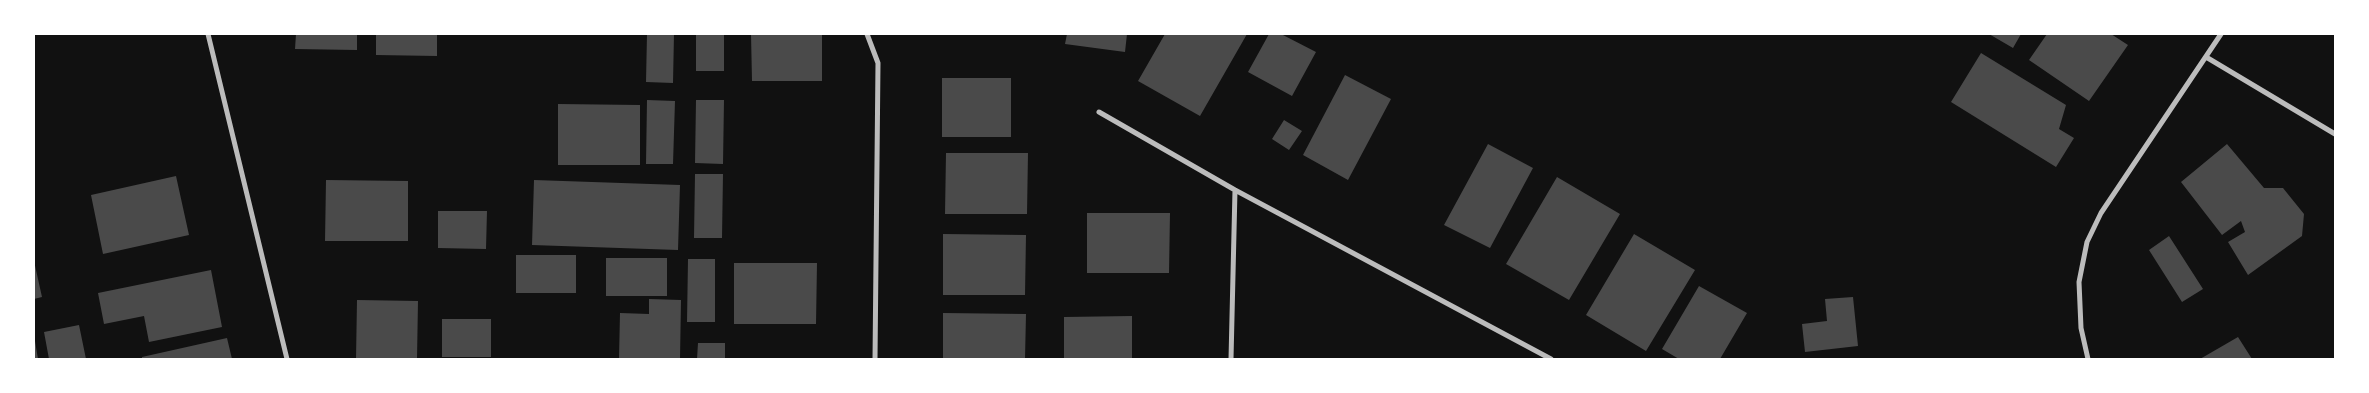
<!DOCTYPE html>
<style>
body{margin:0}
#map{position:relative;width:2369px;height:393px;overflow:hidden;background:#111;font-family:Raleway,sans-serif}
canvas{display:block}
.frame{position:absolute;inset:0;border:35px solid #fff;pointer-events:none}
</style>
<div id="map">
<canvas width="2369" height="393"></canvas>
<div class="frame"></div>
</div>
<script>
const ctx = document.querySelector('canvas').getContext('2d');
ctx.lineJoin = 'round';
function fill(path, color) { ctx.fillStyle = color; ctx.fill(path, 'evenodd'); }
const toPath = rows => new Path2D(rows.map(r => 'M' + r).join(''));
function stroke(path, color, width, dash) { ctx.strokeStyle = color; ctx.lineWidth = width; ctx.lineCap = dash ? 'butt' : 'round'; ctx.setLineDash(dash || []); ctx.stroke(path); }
fill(toPath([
 [296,34,357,34,357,50,295,49],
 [376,34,437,34,437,56,376,55],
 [647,34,674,34,673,83,646,82],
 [696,34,724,34,724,71,696,71],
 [751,34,822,34,822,81,752,81],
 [1067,34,1127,34,1125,52,1065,44],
 [1165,34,1247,34,1200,116,1138,81],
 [1269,34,1281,34,1316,52,1292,96,1248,72],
 [1989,34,2021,34,2013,48],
 [2047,34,2111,34,2128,45,2089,101,2029,60],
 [1981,53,2066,105,2059,129,2074,138,2056,167,1951,102],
 [1345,75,1391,99,1348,180,1303,155],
 [942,78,1011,78,1011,137,942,137],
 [647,100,675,101,673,164,646,164],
 [696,100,724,100,723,164,695,163],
 [558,104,640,105,640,165,558,165],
 [1284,120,1302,131,1289,150,1272,139],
 [1488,144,1533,168,1490,248,1444,225],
 [2227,144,2264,188,2283,188,2304,214,2302,236,2248,275,2228,242,2245,232,2241,221,2222,235,2181,182],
 [946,153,1028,153,1027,214,945,214],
 [695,174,723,174,722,238,694,238],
 [176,176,189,235,103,254,91,195],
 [1557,177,1620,214,1569,300,1506,264],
 [326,180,408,181,408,241,325,241],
 [534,180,680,185,678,250,532,245],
 [438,211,487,211,486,249,438,248],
 [1087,213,1170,213,1169,273,1087,273],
 [943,234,1026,235,1025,295,943,295],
 [1634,234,1695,270,1646,351,1586,315],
 [2169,236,2203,289,2182,302,2149,250],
 [516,255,576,255,576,293,516,293],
 [606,258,667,258,667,296,606,296],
 [688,259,715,259,715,322,687,322],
 [34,261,42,297,34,299],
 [734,263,817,263,816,324,734,324],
 [211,270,222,327,149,342,144,316,104,324,98,293],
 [1699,286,1747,313,1720,359,1679,359,1662,349],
 [1853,297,1858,346,1805,352,1802,324,1827,321,1825,299],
 [649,299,681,300,680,359,619,359,620,313,649,314],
 [357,300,418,301,417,359,356,359],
 [943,313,1026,314,1025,359,943,359],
 [1132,316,1132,359,1064,359,1064,317],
 [442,319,491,319,491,357,442,357],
 [79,325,86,359,49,359,44,332],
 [2238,337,2252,359,2200,359],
 [227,338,232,359,142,359,142,357],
 [34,341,35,341,38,359,34,359],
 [698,343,725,343,725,359,697,359]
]), '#4a4a4a');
stroke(toPath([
 [208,34,287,359],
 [867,34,878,63,875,359],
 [2206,57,2335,134],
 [1099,112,1235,190,1551,359],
 [1231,359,1235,190],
 [2088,359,2081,328,2079,282,2087,242,2101,213,2221,34]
]), '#bcbcbc', 5);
</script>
